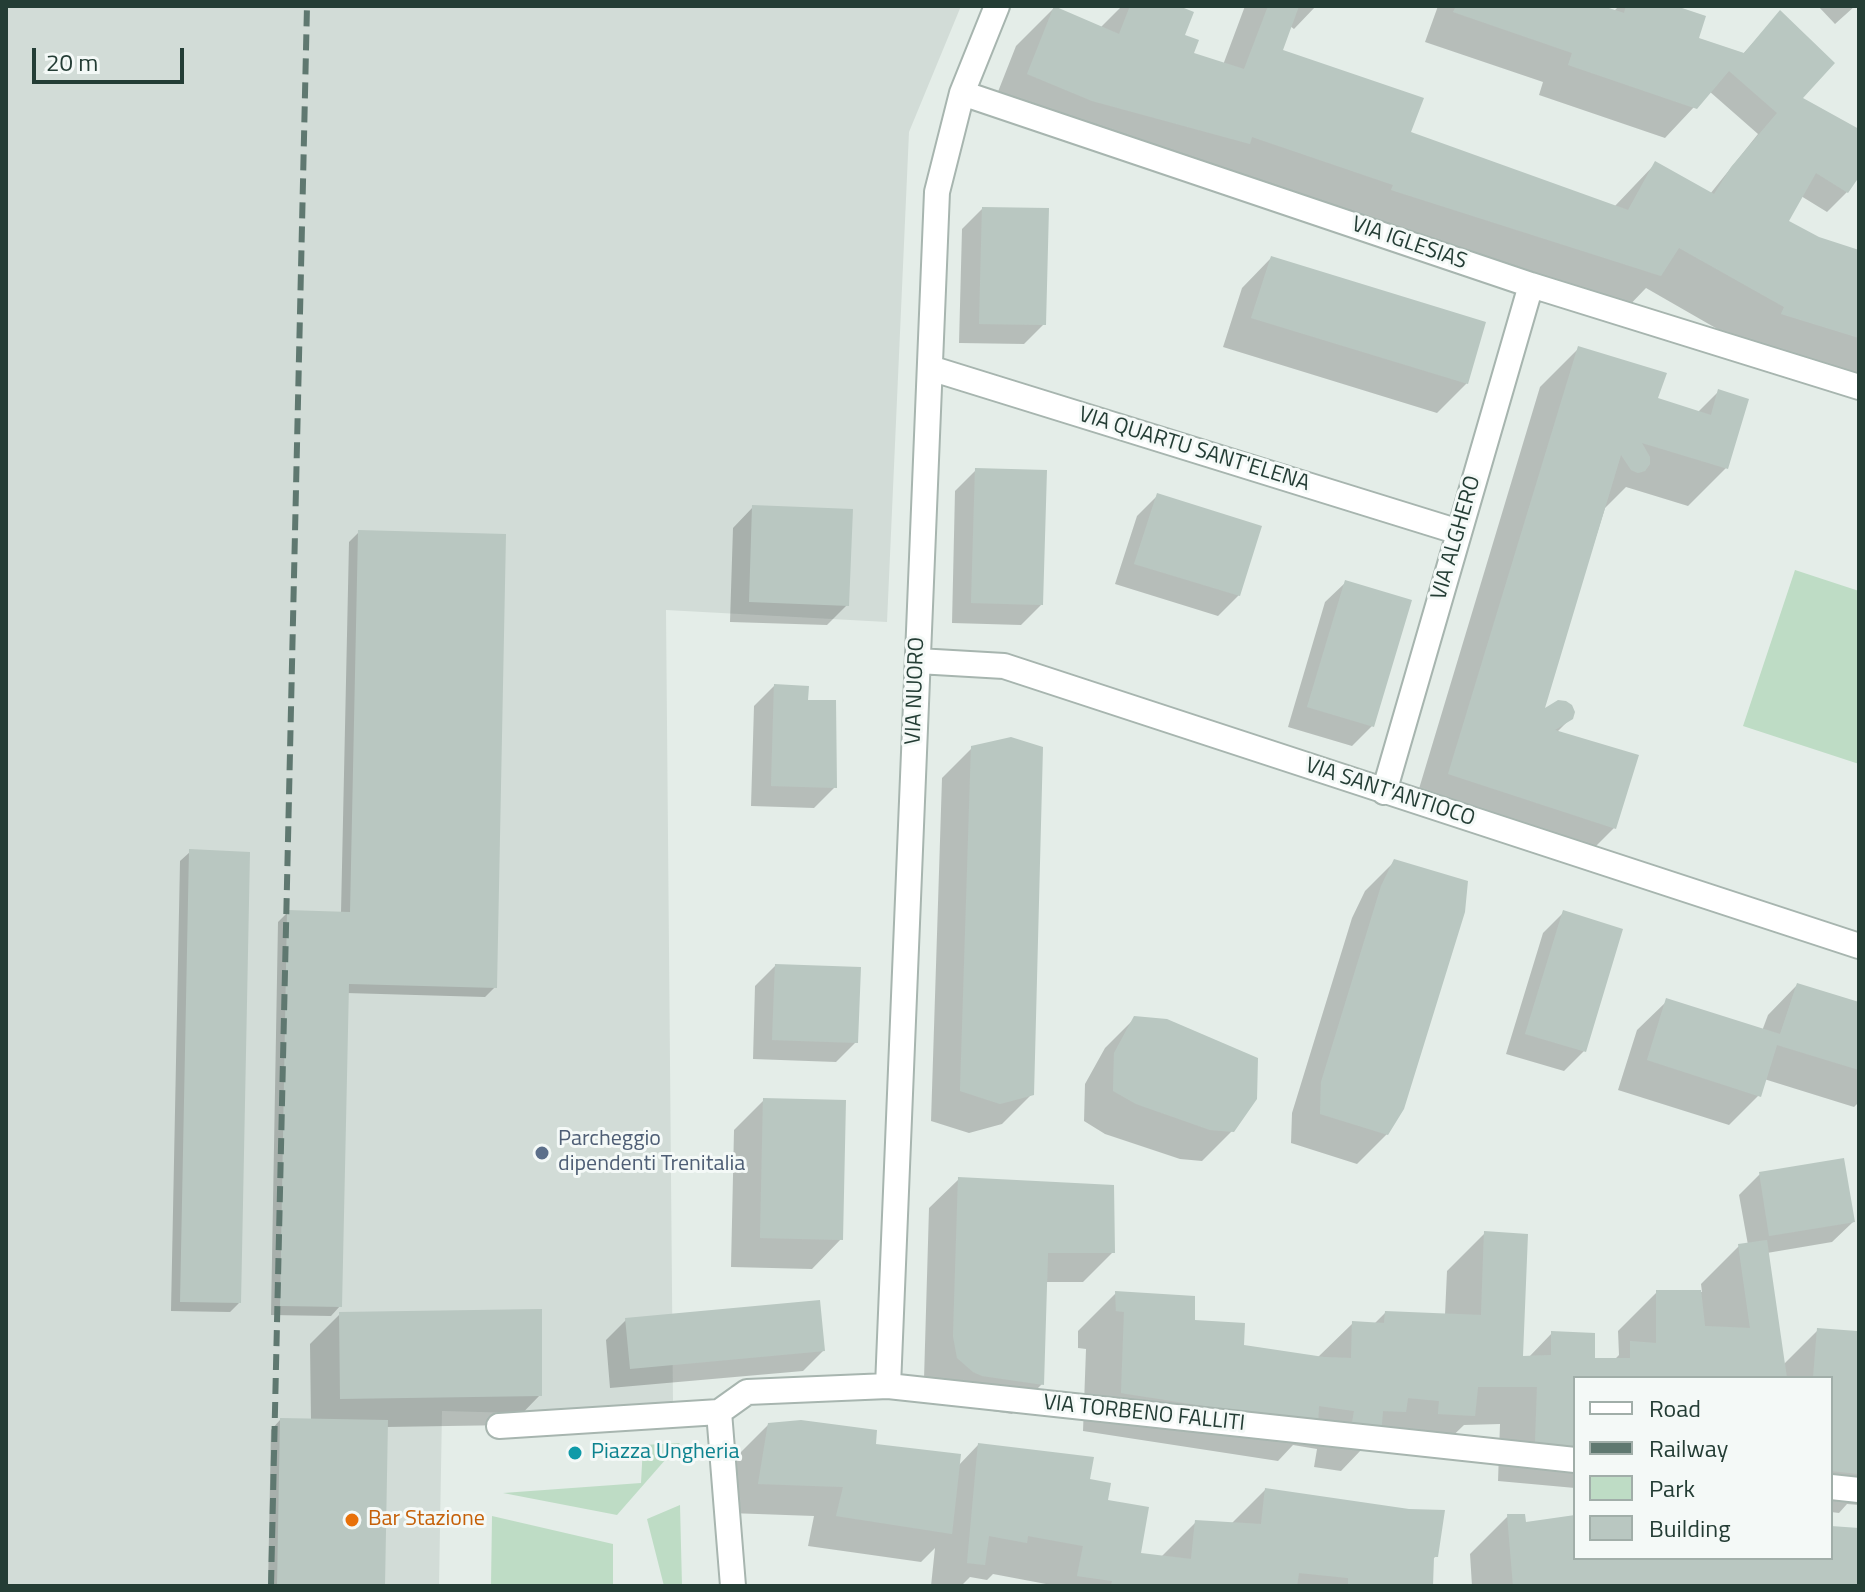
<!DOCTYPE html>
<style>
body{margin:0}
#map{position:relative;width:1865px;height:1592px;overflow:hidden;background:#e4ede8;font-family:"Titillium Web",sans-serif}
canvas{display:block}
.frame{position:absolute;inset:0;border:8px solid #243d35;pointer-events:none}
.legend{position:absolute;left:1573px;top:1376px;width:260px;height:184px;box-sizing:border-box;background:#f4f9f7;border:2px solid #a1aea9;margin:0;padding:10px 14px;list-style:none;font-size:24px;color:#243d35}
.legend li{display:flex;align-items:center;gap:16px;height:40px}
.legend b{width:40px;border:2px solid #a1aea9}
.scale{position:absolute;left:32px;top:48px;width:152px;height:36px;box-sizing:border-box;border:4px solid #243d35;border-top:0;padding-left:10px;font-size:24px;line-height:28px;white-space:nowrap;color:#243d35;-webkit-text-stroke:6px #f4f9f7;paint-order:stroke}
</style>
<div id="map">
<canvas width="1865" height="1592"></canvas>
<div class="frame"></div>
<ul class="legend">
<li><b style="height:10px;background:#fff"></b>Road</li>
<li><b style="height:10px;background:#5f7870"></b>Railway</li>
<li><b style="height:22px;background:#bedcc5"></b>Park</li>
<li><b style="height:22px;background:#b9c7c1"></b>Building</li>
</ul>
<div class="scale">20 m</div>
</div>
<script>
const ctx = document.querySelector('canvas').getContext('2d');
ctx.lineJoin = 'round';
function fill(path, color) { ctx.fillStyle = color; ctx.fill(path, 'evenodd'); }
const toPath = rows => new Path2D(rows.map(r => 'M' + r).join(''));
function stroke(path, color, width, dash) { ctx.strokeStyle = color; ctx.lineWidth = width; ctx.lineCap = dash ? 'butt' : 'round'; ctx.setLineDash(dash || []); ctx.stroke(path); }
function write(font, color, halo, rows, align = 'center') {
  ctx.font = font + ' "Titillium Web",sans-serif'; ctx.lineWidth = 6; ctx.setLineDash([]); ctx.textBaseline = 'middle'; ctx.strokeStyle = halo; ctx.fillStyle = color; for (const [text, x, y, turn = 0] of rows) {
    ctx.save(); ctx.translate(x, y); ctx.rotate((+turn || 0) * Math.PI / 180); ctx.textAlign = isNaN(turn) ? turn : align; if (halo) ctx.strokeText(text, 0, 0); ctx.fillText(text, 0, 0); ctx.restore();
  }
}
fill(toPath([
 [6,6,961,6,909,132,887,622,666,610,673,1403,553,1414,442,1411,439,1586,6,1586]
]), '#d2dcd7');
fill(toPath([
 [1795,570,1859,591,1859,764,1743,726],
 [680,1443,617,1515,503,1493,641,1483,643,1445],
 [680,1505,682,1586,664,1586,647,1519],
 [492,1516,613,1544,613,1586,491,1586]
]), '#bedcc5');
fill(toPath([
 [1122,6,1174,6,1182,37,1191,55,1223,65,1245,6,1316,6,1294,29,1290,26,1281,52,1409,133,1614,207,1655,164,1710,194,1758,134,1709,91,1665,138,1539,95,1543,82,1425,42,1438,6,1597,6,1613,12,1619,6,1670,6,1696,39,1742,55,1780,13,1799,99,1859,131,1859,173,1847,192,1827,212,1801,196,1787,222,1818,239,1859,253,1859,387,1747,346,1646,288,1621,314,1210,181,1054,138,990,112,1016,46,1054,8,1100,28],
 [1818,6,1855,6,1835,24],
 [982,209,1044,324,1024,344,959,343,962,229],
 [1271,258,1467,383,1437,413,1223,347,1242,288],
 [1578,349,1656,400,1697,413,1719,391,1726,468,1688,506,1626,487,1605,508,1541,712,1571,718,1557,732,1614,828,1576,866,1412,812,1540,387],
 [976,470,1041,605,1021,625,952,623,955,491],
 [1157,496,1239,595,1218,616,1115,584,1137,516],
 [753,507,847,605,827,625,730,622,733,528],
 [359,532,495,987,485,997,346,993,340,1306,331,1316,271,1315,278,922,288,912,341,913,349,542],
 [1346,582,1372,726,1352,746,1288,727,1325,602],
 [774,686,806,702,835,787,814,808,751,806,754,706],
 [972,748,1032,1094,1002,1124,969,1133,931,1121,942,778],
 [190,852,239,1303,230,1312,171,1311,180,861],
 [1395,861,1387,1134,1357,1164,1291,1143,1292,1113,1352,918,1365,891],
 [1563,913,1584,1051,1564,1071,1506,1054,1543,933],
 [775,966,856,1042,836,1062,753,1059,755,986],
 [1797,985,1859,1005,1859,1102,1854,1107,1764,1079,1759,1095,1729,1125,1618,1090,1637,1030,1667,1001,1762,1031,1768,1015],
 [1135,1018,1232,1131,1202,1161,1180,1159,1105,1134,1084,1121,1085,1084,1105,1048],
 [764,1100,841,1239,812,1269,731,1267,734,1130],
 [1760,1174,1853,1222,1832,1242,1767,1253,1783,1365,1818,1330,1855,1333,1859,1376,1859,1505,1847,1504,1839,1513,1831,1512,1831,1378,1575,1378,1575,1488,1498,1481,1500,1424,1464,1425,1435,1453,1362,1449,1341,1471,1314,1467,1317,1449,1293,1445,1278,1461,1083,1431,1086,1349,1078,1348,1078,1331,1116,1293,1193,1322,1242,1347,1317,1358,1353,1323,1374,1324,1385,1313,1445,1315,1447,1271,1485,1233,1521,1358,1528,1358,1552,1333,1593,1360,1614,1360,1619,1355,1618,1331,1657,1292,1702,1292,1701,1284,1739,1246,1748,1245,1739,1195],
 [959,1179,1113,1252,1083,1282,1045,1282,1042,1384,1012,1414,952,1405,935,1395,924,1379,929,1208],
 [340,1314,540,1395,511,1425,386,1427,383,1586,268,1586,271,1430,280,1420,311,1421,310,1344],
 [626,1320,823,1351,803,1371,610,1388,606,1340],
 [768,1425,958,1466,978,1445,1088,1480,1106,1501,1139,1555,1161,1557,1196,1522,1231,1524,1265,1490,1436,1556,1432,1560,1431,1586,1046,1586,1046,1584,993,1574,987,1580,970,1577,961,1586,931,1586,935,1548,921,1562,808,1546,814,1516,729,1513,738,1455],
 [1508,1516,1524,1524,1575,1517,1575,1558,1831,1558,1831,1528,1859,1530,1859,1586,1472,1586,1470,1554]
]), '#0003');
fill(toPath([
 [1054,6,1119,34,1130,6,1179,6,1194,12,1185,35,1199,40,1194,53,1244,69,1268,6,1299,6,1283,50,1424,98,1411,132,1628,210,1655,161,1714,194,1731,167,1777,113,1729,71,1697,109,1568,65,1572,53,1453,12,1456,6,1603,6,1624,13,1626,6,1676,6,1706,16,1699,38,1744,53,1780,10,1835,63,1803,98,1859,129,1859,177,1848,193,1816,173,1789,221,1819,237,1859,250,1859,338,1781,314,1784,307,1679,248,1661,276,1391,190,1393,185,1252,137,1250,144,1092,101,1027,74],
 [982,207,1049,208,1046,325,979,324],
 [1271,256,1486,322,1468,384,1251,318],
 [1578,346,1667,373,1658,398,1711,415,1718,389,1749,399,1728,469,1642,443,1650,457,1650,464,1645,471,1638,473,1631,470,1621,455,1545,708,1558,700,1566,701,1572,705,1575,712,1573,719,1555,730,1639,755,1616,829,1448,774],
 [975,468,1047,470,1043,605,971,603],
 [1157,493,1262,526,1240,596,1134,564],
 [752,505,853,509,849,606,749,602],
 [358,530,506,534,497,988,349,984,342,1307,280,1306,287,910,350,912],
 [1345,580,1412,600,1374,727,1307,707],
 [774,684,809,686,808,700,836,700,837,788,771,786],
 [1011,737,1043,747,1034,1095,1000,1104,960,1091,971,746],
 [189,849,250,852,241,1303,180,1302],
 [1394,859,1468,881,1465,912,1404,1109,1388,1135,1320,1114,1321,1082,1381,886],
 [1563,910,1623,929,1586,1052,1525,1034],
 [775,964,861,967,858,1043,772,1040],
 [1797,983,1859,1002,1859,1070,1777,1045,1761,1097,1647,1060,1666,998,1780,1034],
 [1134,1016,1167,1019,1258,1058,1257,1099,1234,1132,1210,1130,1136,1104,1113,1091,1114,1053],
 [763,1098,846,1100,843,1240,760,1238],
 [1844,1158,1855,1222,1769,1236,1759,1172],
 [958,1177,1114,1185,1115,1253,1048,1253,1044,1385,982,1376,973,1372,957,1358,953,1336],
 [1484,1231,1528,1234,1523,1356,1551,1355,1551,1331,1595,1333,1595,1358,1630,1358,1630,1341,1656,1343,1656,1290,1701,1290,1705,1326,1750,1328,1738,1244,1767,1240,1787,1378,1575,1378,1575,1447,1535,1443,1537,1387,1478,1387,1475,1416,1438,1414,1439,1401,1408,1398,1406,1412,1383,1411,1381,1433,1351,1429,1354,1411,1319,1406,1318,1424,1121,1393,1124,1312,1116,1311,1115,1291,1195,1296,1195,1320,1245,1323,1244,1345,1324,1357,1351,1358,1352,1321,1384,1323,1385,1311,1481,1315],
 [820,1300,825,1351,630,1369,625,1318],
 [542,1309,542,1396,340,1399,339,1312],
 [1817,1328,1857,1331,1859,1474,1831,1471,1831,1378,1813,1378],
 [280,1418,388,1420,385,1586,277,1586],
 [801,1420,877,1430,876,1444,961,1454,952,1534,836,1516,843,1487,758,1484,768,1423],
 [978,1443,1094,1457,1090,1479,1111,1483,1108,1500,1149,1507,1141,1553,1191,1559,1195,1520,1261,1524,1265,1488,1409,1509,1445,1510,1438,1557,1434,1557,1433,1586,1348,1586,1348,1578,1299,1573,1297,1586,1111,1586,1112,1581,1077,1576,1083,1546,1028,1536,1027,1543,989,1536,985,1565,967,1563],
 [1507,1514,1525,1514,1526,1522,1575,1515,1575,1558,1831,1558,1831,1526,1859,1528,1859,1586,1513,1586]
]), '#b9c7c1');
const minor = toPath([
 [962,93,1531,285,1859,387],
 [930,368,1459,532],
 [918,661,1004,666,1859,946],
 [1384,792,1531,285],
 [888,1386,937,192,962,93,997,6],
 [719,1412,747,1392,888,1386,1575,1460],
 [719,1412,733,1586],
 [499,1426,719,1412],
 [1831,1487,1859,1490]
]);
stroke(minor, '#a7b5af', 28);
stroke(minor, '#fff', 24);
stroke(toPath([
 [271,1586,307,6]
]), '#5f7870', 6, [16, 8]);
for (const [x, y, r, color] of [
 [542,1153,8,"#5c6f8a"],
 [575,1453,8,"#0f9aa8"],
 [352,1520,8,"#e8710a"]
]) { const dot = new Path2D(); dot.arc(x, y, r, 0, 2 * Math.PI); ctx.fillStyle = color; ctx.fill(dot); stroke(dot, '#f4f9f7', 3); }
write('22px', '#243d35', '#f4f9f7', [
 ["VIA IGLESIAS",1409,244,19],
 ["VIA QUARTU SANT'ELENA",1194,450,17],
 ["VIA ALGHERO",1457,538,-74],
 ["VIA NUORO",916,691,-88],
 ["VIA SANT'ANTIOCO",1390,793,18],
 ["VIA TORBENO FALLITI",1144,1414,6]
]);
write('22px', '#4e5e75', '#f4f9f7', [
 ["Parcheggio",558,1140],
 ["dipendenti Trenitalia",558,1165]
], 'left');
write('22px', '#0d838f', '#f4f9f7', [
 ["Piazza Ungheria",591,1453]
], 'left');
write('22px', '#c56008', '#f4f9f7', [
 ["Bar Stazione",368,1520]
], 'left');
</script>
